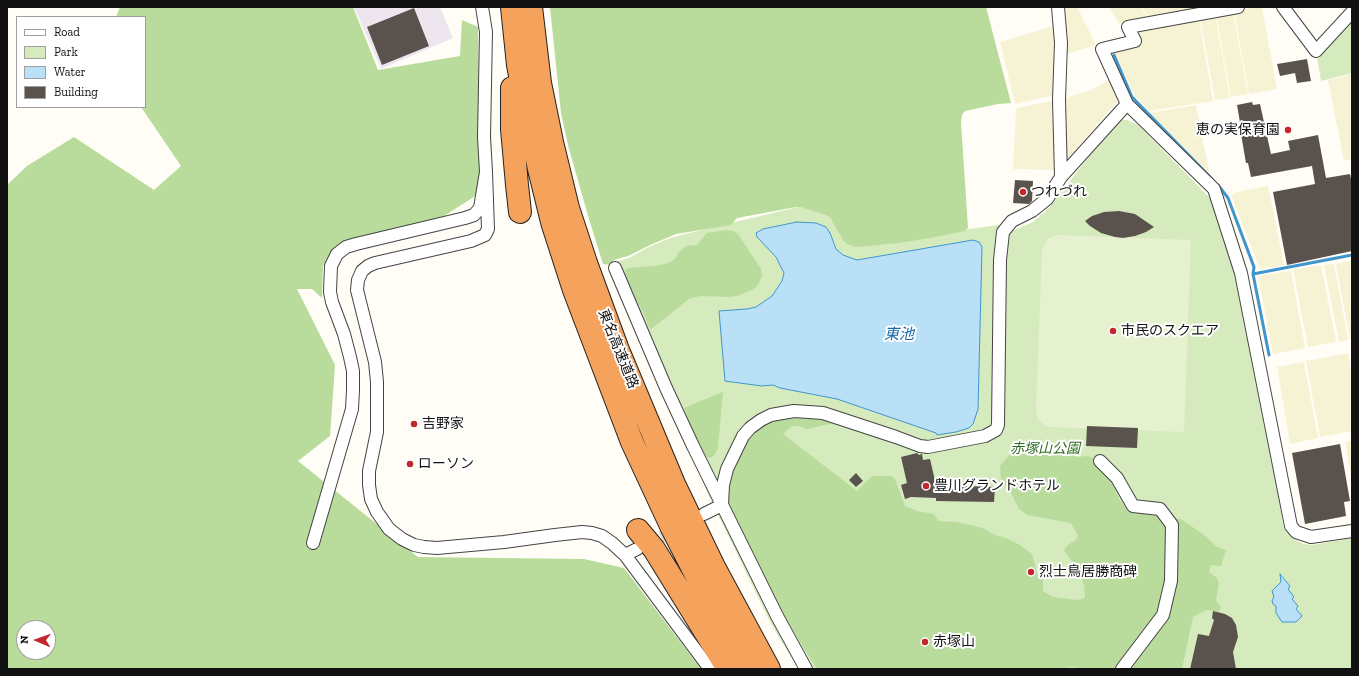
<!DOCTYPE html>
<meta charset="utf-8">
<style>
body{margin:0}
#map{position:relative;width:1359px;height:676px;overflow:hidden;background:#fffdf5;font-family:"Zilla Slab",serif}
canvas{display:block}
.frame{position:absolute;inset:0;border:8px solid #111;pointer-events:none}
.legend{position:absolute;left:16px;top:16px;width:130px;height:92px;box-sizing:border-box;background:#fff;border:1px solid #a0a0a0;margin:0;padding:5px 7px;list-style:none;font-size:12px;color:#111}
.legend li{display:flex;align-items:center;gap:8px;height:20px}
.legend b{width:20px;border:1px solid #a0a0a0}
.north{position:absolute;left:16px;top:620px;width:40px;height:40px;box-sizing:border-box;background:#fff;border:1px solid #a0a0a0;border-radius:50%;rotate:272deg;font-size:11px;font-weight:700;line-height:16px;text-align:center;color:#111}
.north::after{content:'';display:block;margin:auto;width:14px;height:18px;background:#c4262e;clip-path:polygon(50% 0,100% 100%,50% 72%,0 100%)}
</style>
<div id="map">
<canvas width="1359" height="676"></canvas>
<div class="frame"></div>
<ul class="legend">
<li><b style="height:5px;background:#fff"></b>Road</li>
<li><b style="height:11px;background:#d5ebbd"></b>Park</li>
<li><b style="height:11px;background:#b9e0f7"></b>Water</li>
<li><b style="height:11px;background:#5a524d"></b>Building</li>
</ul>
<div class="north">N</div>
</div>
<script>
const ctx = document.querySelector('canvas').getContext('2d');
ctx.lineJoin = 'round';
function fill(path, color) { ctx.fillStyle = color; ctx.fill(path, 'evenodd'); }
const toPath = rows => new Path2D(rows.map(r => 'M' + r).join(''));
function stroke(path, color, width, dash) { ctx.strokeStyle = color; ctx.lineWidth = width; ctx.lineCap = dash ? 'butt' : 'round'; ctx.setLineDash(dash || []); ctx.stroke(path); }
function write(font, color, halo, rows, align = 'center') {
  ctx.font = font + ' "Zilla Slab","Noto Sans JP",serif'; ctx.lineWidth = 4; ctx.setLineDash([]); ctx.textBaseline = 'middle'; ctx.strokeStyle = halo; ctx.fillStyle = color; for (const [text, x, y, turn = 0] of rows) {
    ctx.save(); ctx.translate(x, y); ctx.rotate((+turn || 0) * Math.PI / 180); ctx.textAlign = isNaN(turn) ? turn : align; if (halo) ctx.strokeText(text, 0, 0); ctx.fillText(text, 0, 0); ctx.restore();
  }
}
fill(toPath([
 [354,7,440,7,453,38,381,69]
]), '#eee6ef');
fill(toPath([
 [1063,7,1077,7,1096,45,1066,54],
 [1109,7,1141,7,1148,18,1119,24],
 [1142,7,1208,7,1149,18],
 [1258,7,1262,7,1277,89,1249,94,1234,11],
 [1233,12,1248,94,1231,97,1216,15],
 [1215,15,1230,98,1215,100,1200,18],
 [1199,19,1213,101,1149,111,1135,96,1114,51,1142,44,1136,34,1137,30],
 [1056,25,1055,95,1015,104,1000,42],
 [1352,74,1352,159,1344,161,1328,80],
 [1111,79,1118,98,1117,102,1064,163,1064,98,1089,91],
 [1057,100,1057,170,1013,169,1016,108],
 [1196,105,1210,176,1150,113],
 [1268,186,1284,265,1260,269,1231,195,1237,192],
 [1352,260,1352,339,1350,340,1336,264],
 [1334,264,1348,340,1339,342,1324,265],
 [1321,265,1336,342,1308,347,1293,270],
 [1291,271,1305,348,1273,354,1258,276],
 [1348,353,1352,374,1352,431,1320,437,1306,361],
 [1304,362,1318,438,1290,444,1277,367],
 [1352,441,1352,483,1345,442]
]), '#f6f3d4');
fill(toPath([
 [1352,19,1352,73,1321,81,1317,57],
 [1121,120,1127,120,1138,125,1209,197,1216,211,1236,273,1272,453,1283,525,1286,532,1292,538,1304,544,1312,545,1352,538,1352,669,798,669,770,622,707,492,612,263,629,258,649,247,673,237,802,206,962,230,999,225,1012,231,1033,222,1049,208,1111,128]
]), '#d5ebbd');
fill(toPath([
 [120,7,353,7,378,70,460,56,462,20,478,27,480,193,444,216,357,239,331,252,323,266,322,298,312,289,297,289,335,365,330,436,298,461,418,557,584,559,624,568,701,669,7,669,7,185,27,166,74,137,154,190,181,166,141,107,145,107,145,17,116,17],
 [24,628,48,628,48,652,24,652],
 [550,7,986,7,1011,103,998,104,965,111,962,115,961,122,968,228,965,231,930,238,899,243,856,247,847,244,843,240,830,217,823,214,801,207,796,207,737,218,731,225,676,234,650,245,628,256,614,260,610,265,603,264,589,219,569,149,561,113],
 [727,230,733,231,738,234,757,263,761,269,762,276,759,283,756,287,750,291,736,296,730,297,700,296,689,299,650,330,643,312,629,288,624,277,625,270,629,268,655,266,668,263,675,259,678,253,686,246,697,245,707,233],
 [723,392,718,448,714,456,710,458,703,455,684,408],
 [789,415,809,417,827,421,835,425,830,424,807,429,799,426,792,426,783,434,857,491,870,478,873,476,892,476,895,479,905,506,917,511,934,514,938,521,957,522,983,528,995,535,1006,538,1020,545,1032,554,1037,572,1043,579,1043,591,1053,597,1078,600,1085,598,1084,585,1079,572,1064,550,1069,544,1075,541,1078,536,1071,523,1027,515,1019,509,1009,489,1001,480,1000,466,1016,447,1037,447,1077,457,1087,456,1093,458,1111,480,1119,499,1126,508,1151,515,1181,519,1204,535,1217,547,1226,550,1221,566,1211,565,1209,572,1217,578,1219,583,1216,601,1221,607,1219,612,1207,610,1193,617,1182,669,1082,669,1073,667,1057,669,817,669,780,610,727,504,730,470,747,435,766,421]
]), '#b9dc9c');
fill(toPath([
 [1057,235,1191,240,1184,432,1050,427,1044,425,1038,419,1036,411,1042,249,1047,240,1049,238]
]), '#e6f2cf');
const water = toPath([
 [797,222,816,223,826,227,830,233,836,249,843,255,857,260,973,240,979,242,982,247,978,409,973,424,969,428,956,432,937,435,936,433,837,399,780,388,773,385,762,386,725,381,719,311,747,309,756,307,772,296,782,281,784,273,776,257,757,237,756,233,763,229,797,222],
 [1280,574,1290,586,1288,589,1294,597,1292,599,1298,606,1296,609,1302,616,1296,622,1282,622,1276,613,1276,606,1273,604,1272,600,1274,597,1272,591,1281,582,1280,574]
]);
fill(water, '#b9e0f7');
stroke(water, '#3f96cf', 1);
stroke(toPath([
 [1114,55,1132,97,1212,179],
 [1218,185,1228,198,1254,267,1253,274,1269,355],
 [1253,274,1352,255]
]), '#3f96cf', 3);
fill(toPath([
 [414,8,429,46,382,65,367,27],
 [1307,59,1311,81,1297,83,1295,73,1280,76,1277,64],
 [1252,102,1253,105,1260,104,1271,154,1290,150,1288,141,1318,135,1326,178,1350,174,1352,184,1352,251,1287,265,1273,192,1315,184,1312,166,1251,177,1248,163,1246,163,1241,134,1242,134,1237,105],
 [1015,180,1033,181,1032,201,1029,204,1013,203],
 [1119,211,1135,214,1154,227,1146,232,1135,236,1123,238,1115,237,1101,233,1090,226,1085,221,1092,216,1104,212],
 [1087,426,1138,428,1137,448,1086,446],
 [1340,444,1350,501,1344,502,1346,516,1305,524,1292,453],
 [917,453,919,455,922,454,923,460,930,459,936,485,995,487,994,502,936,501,936,498,911,497,905,499,901,485,907,483,901,457],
 [856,473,863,481,856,487,849,480],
 [1213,611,1225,614,1232,618,1236,625,1238,637,1233,652,1236,669,1190,669,1198,634,1209,636,1214,620,1212,618]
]), '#5a524d');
stroke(toPath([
 [645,545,678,528]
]), '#dbdad3', 12, [12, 6]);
const street = toPath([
 [1058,7,1061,43,1059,99,1061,177],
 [1238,7,1128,27,1135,41,1102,49,1127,104,1214,189,1241,273,1291,526,1296,532,1311,537,1352,531],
 [1283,7,1316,51,1352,12],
 [486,172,488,229,485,235,471,241,375,263,368,266,362,271,358,280,357,290,375,362,377,382,377,432,369,471,369,485,371,499,377,512,389,529,402,539,414,545,424,547,437,548,504,542,555,535,582,532,592,533,602,536,612,543,625,555,710,669],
 [615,268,666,388,693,446,777,616,806,669],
 [1100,461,1117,478,1133,506,1160,509,1172,525,1171,581,1163,615,1122,669],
 [704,514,722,505,723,485,727,469,743,436,750,428,761,420,771,415,794,411,823,413,896,437,920,446,928,447,985,436,996,430,998,425,1000,260,1003,232,1012,221,1032,211,1047,199,1061,177,1127,104],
 [313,543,352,409,353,390,353,371,350,357,344,334,332,302,330,292,331,266,337,254,346,247,356,244,465,218,474,215,480,208,486,172,484,137,486,32,482,7],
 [625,555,637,549]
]);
const highway = toPath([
 [512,7,518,65,525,102,539,169,552,222,574,290,632,442,672,528,715,612,746,669],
 [531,7,540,83,552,142,568,208,586,263,618,350,674,484,714,567,769,669],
 [512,88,512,129,517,185,520,212],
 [638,530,654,549,728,669]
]);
stroke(street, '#444', 14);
stroke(highway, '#222', 24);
stroke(street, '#fff', 12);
stroke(highway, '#f5a25d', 22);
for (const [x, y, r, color] of [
 [1288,130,4,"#c4262e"],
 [1023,192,4,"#c4262e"],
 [1113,331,4,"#c4262e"],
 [414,424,4,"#c4262e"],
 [410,464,4,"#c4262e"],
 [926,486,4,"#c4262e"],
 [1031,572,4,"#c4262e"],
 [925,642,4,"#c4262e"]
]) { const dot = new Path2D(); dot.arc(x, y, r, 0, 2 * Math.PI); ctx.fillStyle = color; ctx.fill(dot); stroke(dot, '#fff', 1.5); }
write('14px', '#111', '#fff', [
 ["恵の実保育園",1280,130,"right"],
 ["つれづれ",1031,192],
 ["市民のスクエア",1121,331],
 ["吉野家",422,424],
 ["ローソン",418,464],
 ["豊川グランドホテル",934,486],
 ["烈士鳥居勝商碑",1039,572],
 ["赤塚山",933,642]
], 'left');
write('14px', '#111', '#fff', [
 ["東名高速道路",618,349,68]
]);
write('italic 14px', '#2f6b1f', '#fff', [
 ["赤塚山公園",1045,449]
]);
write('italic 15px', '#1768a6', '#fff', [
 ["東池",899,335]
]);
</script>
